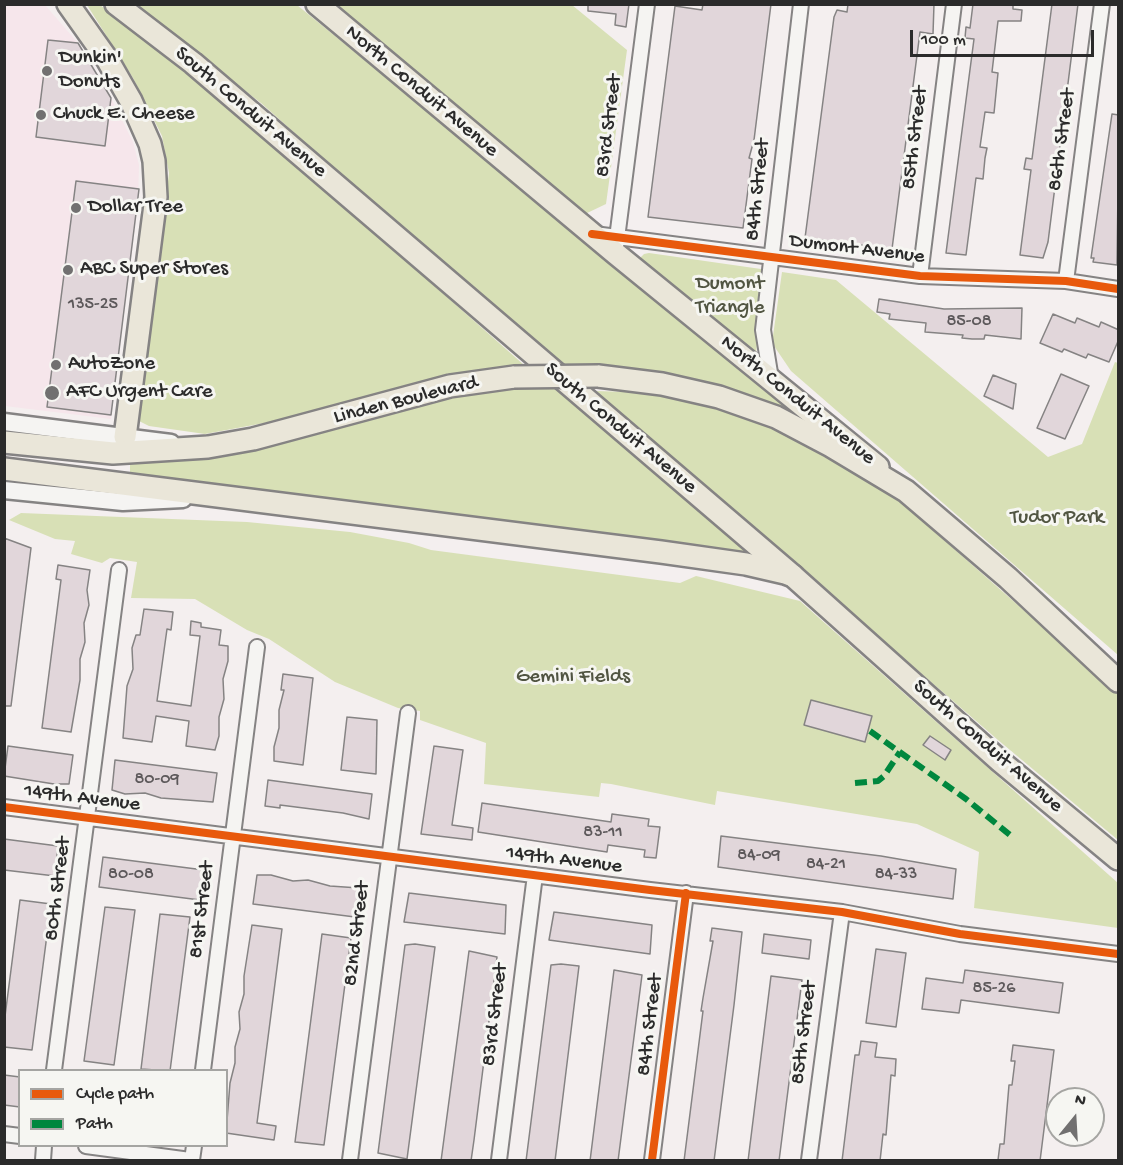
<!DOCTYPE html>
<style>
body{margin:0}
#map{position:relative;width:1123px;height:1165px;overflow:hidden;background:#f4efef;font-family:"Gochi Hand",sans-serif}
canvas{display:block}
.frame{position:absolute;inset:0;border:6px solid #2b2b2b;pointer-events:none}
.legend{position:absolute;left:18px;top:1069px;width:210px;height:78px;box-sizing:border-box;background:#f6f6f2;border:2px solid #a5a5a2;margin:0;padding:8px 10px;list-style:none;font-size:18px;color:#2b2b2b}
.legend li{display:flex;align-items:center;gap:12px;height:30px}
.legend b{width:30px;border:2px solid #a5a5a2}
.north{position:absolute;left:1045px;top:1087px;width:60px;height:60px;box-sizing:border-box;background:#f6f6f2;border:2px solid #a5a5a2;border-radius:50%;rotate:18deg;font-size:16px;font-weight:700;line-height:24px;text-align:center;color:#2b2b2b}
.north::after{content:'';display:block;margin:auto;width:21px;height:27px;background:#717070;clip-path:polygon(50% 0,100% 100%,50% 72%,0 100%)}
.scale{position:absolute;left:910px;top:30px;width:184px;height:27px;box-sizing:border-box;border:3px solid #2b2b2b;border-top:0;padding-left:8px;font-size:18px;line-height:21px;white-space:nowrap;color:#2b2b2b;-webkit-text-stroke:4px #f6f6f2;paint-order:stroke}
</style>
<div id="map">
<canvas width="1123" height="1165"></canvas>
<div class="frame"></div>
<ul class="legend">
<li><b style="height:8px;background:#e8590c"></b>Cycle path</li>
<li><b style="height:8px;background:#00873e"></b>Path</li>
</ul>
<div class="north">N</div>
<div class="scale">100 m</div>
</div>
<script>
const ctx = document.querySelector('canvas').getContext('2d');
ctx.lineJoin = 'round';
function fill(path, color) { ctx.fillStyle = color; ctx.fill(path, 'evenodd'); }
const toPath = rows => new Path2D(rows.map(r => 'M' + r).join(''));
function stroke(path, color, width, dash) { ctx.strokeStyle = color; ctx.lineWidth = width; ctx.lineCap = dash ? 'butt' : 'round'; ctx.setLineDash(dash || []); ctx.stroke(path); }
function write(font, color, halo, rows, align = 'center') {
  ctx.font = font + ' "Gochi Hand",sans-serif'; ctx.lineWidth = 6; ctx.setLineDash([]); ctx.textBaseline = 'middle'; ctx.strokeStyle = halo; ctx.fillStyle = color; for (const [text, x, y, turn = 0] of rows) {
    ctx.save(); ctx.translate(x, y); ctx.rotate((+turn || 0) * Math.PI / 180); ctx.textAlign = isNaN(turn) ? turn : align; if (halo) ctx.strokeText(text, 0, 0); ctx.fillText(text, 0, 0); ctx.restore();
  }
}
fill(toPath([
 [5,5,45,5,78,43,111,98,133,142,139,165,138,203,111,419,5,406]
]), '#f6e6eb');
fill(toPath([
 [87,5,100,5,176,61,275,145,524,365,452,377,329,411,205,434,149,426,139,421,169,173,162,136,133,78],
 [132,5,297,5,803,417,798,422,597,366,563,364,411,237,261,103],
 [336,5,572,5,627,50,606,204,585,214],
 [649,253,761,269,765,281,756,353,754,354,638,260,644,254],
 [782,272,836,280,1048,457,1082,444,1115,362,1118,363,1118,655,791,371,772,343],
 [509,387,556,387,751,553,130,476,130,462],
 [595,391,663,393,774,426,824,450,895,497,1118,693,1118,840,998,740],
 [21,513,247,522,350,532,409,543,431,550,680,583,696,576,800,601,1118,883,1118,928,974,908,979,852,917,824,717,791,715,805,611,784,601,783,599,797,484,784,486,743,420,720,420,711,398,708,335,682,269,639,247,630,195,599,131,598,137,562,110,558,102,563,71,554,75,541,55,539,9,520]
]), '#d8e0b6');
const building = toPath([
 [588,4,629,4,626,27,615,25,616,14,588,11,588,4],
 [703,4,771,4,754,140,749,158,752,159,743,228,648,217,675,6,702,10,703,4],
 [848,4,934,4,933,34,920,32,892,249,805,238,834,17,837,10,847,12,848,4],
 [973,4,1013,4,1013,9,1022,10,1021,21,998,21,992,72,998,73,994,113,985,112,980,147,987,148,985,158,983,179,976,178,966,255,946,253,974,39,965,38,966,27,970,28,973,4],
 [1052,4,1078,4,1048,242,1043,258,1020,255,1031,170,1024,169,1026,158,1032,159,1052,4],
 [48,40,78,43,111,98,105,146,36,137,48,40],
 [1112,114,1119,115,1117,265,1093,262,1094,258,1091,258,1112,114],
 [76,181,139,189,111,415,47,407,76,181],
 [879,299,944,309,1022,308,1021,339,985,335,984,339,972,339,962,338,963,335,925,332,926,323,889,319,890,314,877,312,879,299],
 [1053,314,1075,323,1077,318,1099,327,1101,322,1119,330,1119,339,1109,362,1088,354,1086,358,1064,349,1062,352,1040,343,1053,314],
 [1061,374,1089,386,1065,439,1037,428,1061,374],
 [993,375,1016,384,1013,409,984,396,993,375],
 [4,538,31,548,11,706,4,706,4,538],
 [58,565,90,570,87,590,89,605,84,623,85,642,80,659,80,680,71,732,42,728,61,580,56,579,58,565],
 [144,609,173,612,171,630,167,629,157,701,191,706,200,636,190,635,191,621,201,623,201,627,221,630,219,645,228,646,228,661,223,679,224,699,219,717,219,736,215,750,186,746,189,721,156,716,152,742,123,738,127,686,133,669,132,648,136,635,140,635,144,609],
 [283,674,313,678,303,765,274,761,274,747,279,728,279,710,284,690,281,690,283,674],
 [811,700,872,716,865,742,804,725,811,700],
 [347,717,377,720,376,774,341,770,347,717],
 [930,736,951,750,945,760,923,745,930,736],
 [8,746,73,755,69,784,54,784,4,776,8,746],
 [434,746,463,750,452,825,473,828,472,840,421,834,434,746],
 [115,760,217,773,213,802,161,798,145,793,125,794,112,790,115,760],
 [268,780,372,794,369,819,343,813,280,805,280,808,265,806,268,780],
 [482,803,611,822,612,814,649,819,648,826,660,827,656,858,644,857,645,850,608,845,607,852,478,832,482,803],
 [721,836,881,856,956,869,953,899,718,867,721,836],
 [4,839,58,846,55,876,4,870,4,839],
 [103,857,204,870,200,900,99,887,103,857],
 [257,875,271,875,293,881,308,880,330,886,359,888,355,917,253,904,257,875],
 [409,893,506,905,505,934,404,922,409,893],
 [20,900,51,904,32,1050,4,1047,4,1024,20,900],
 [105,907,135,910,114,1065,84,1061,105,907],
 [554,912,652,925,650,954,549,940,554,912],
 [160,914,190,917,170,1071,141,1069,160,914],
 [252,925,282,929,257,1123,276,1126,274,1140,226,1133,230,1083,235,1063,235,1047,240,1029,239,1012,244,994,244,976,252,925],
 [712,928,742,932,734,1005,714,1161,684,1161,703,1011,701,1011,703,998,713,941,710,941,712,928],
 [322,934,351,938,324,1145,295,1142,322,934],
 [764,934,811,940,809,959,762,953,764,934],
 [415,944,435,947,407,1159,378,1153,405,945,415,944],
 [876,949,906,953,896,1027,866,1023,876,949],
 [469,951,497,957,474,1140,471,1161,441,1161,469,951],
 [561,964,579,966,555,1161,526,1161,551,965,561,964],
 [614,970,642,975,618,1161,590,1161,614,970],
 [965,970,1063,983,1059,1013,961,1000,959,1013,922,1009,926,978,963,983,965,970],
 [771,976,802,980,779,1161,748,1161,771,976],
 [861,1041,877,1043,875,1057,896,1059,895,1076,891,1075,886,1135,883,1134,880,1161,842,1161,855,1055,859,1055,861,1041],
 [1013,1045,1054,1050,1040,1161,998,1160,1000,1144,1004,1144,1009,1085,1012,1085,1015,1061,1011,1061,1013,1045],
 [4,1075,20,1077,20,1107,4,1105,4,1075]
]);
fill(building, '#e1d6da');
stroke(building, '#858383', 1.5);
const minor = toPath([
 [594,234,920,276,1066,281,1118,289],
 [616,246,647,4],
 [920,276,954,4],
 [1066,281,1102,4],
 [771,379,763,330,801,4],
 [4,807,650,890,842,912,960,934,1118,954],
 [54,1070,119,570],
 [203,1070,257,647],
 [4,1134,20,1136],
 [86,1146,190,1160],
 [43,1160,44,1146],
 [192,1160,194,1146],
 [350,1160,408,713],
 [499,1160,535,875],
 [652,1160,686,893],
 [809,1160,842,912]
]);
const tertiary = toPath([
 [4,422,171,443],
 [4,490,123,502,183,499]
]);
const primary = toPath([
 [68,4,107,59,131,101,150,144,154,161,156,197,125,437],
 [116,4,193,63,793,576],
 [317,4,615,253,878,467]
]);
const trunk = toPath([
 [598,376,662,384,719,397,776,417,831,446,906,491,1008,578,1118,681],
 [4,442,113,453,208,447,253,439,450,386,514,377],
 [4,469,661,552,746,564,785,573,793,576,1000,761,1118,859]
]);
stroke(minor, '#858383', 18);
stroke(tertiary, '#858383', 21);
stroke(primary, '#858383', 26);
stroke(trunk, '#858383', 26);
stroke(minor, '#f5f4f2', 14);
stroke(tertiary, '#f5f4f2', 16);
stroke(primary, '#eae6d9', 21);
stroke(trunk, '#eae6d9', 21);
const trunkBridge = toPath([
 [514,377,598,376]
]);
stroke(trunkBridge, '#858383', 26, []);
stroke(trunkBridge, '#eae6d9', 21);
stroke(toPath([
 [870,731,966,799,1010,835],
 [855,783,878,781,884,776,900,752]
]), '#00873e', 6, [12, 6]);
stroke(toPath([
 [592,234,920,276,1066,281,1118,289],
 [4,807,650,890,842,912,960,934,1118,954],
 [652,1160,686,893]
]), '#e8590c', 8);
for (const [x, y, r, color] of [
 [47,71,6,"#717070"],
 [41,115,6,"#717070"],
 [76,208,6,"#717070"],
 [68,270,6,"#717070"],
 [56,365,6,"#717070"],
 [52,393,8,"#717070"]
]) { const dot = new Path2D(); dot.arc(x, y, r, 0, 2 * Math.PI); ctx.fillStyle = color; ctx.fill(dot); stroke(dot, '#f6f6f2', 2); }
write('18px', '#5c585a', null, [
 ["135-25",93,305],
 ["85-08",969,322],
 ["80-09",157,780],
 ["83-11",603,833],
 ["84-09",759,856],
 ["84-21",826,865],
 ["80-08",131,875],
 ["84-33",896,875],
 ["85-26",994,989]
]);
write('21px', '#2b2b2b', '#f6f6f2', [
 ["Dunkin'",59,59],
 ["Donuts",59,83],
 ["Chuck E. Cheese",53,115],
 ["Dollar Tree",88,208],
 ["ABC Super Stores",80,270],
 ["AutoZone",68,365],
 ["AFC Urgent Care",66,393]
], 'left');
write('21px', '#2b2b2b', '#f6f6f2', [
 ["North Conduit Avenue",421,92,40],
 ["South Conduit Avenue",250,113,40],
 ["83rd Street",610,126,-83],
 ["85th Street",916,138,-83],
 ["86th Street",1063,140,-82],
 ["84th Street",759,190,-84],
 ["Dumont Avenue",857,250,7],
 ["Linden Boulevard",406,401,-14],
 ["North Conduit Avenue",797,401,39],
 ["South Conduit Avenue",620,429,40],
 ["South Conduit Avenue",987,747,41],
 ["149th Avenue",82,799,7],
 ["149th Avenue",564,861,7],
 ["80th Street",59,889,-83],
 ["81st Street",203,910,-83],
 ["82nd Street",358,934,-83],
 ["83rd Street",496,1015,-83],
 ["84th Street",651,1025,-83],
 ["85th Street",805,1033,-83]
]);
write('21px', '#515542', '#f6f6f2', [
 ["Dumont",730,285],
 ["Triangle",730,309],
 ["Tudor Park",1057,519],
 ["Gemini Fields",573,678]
]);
</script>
